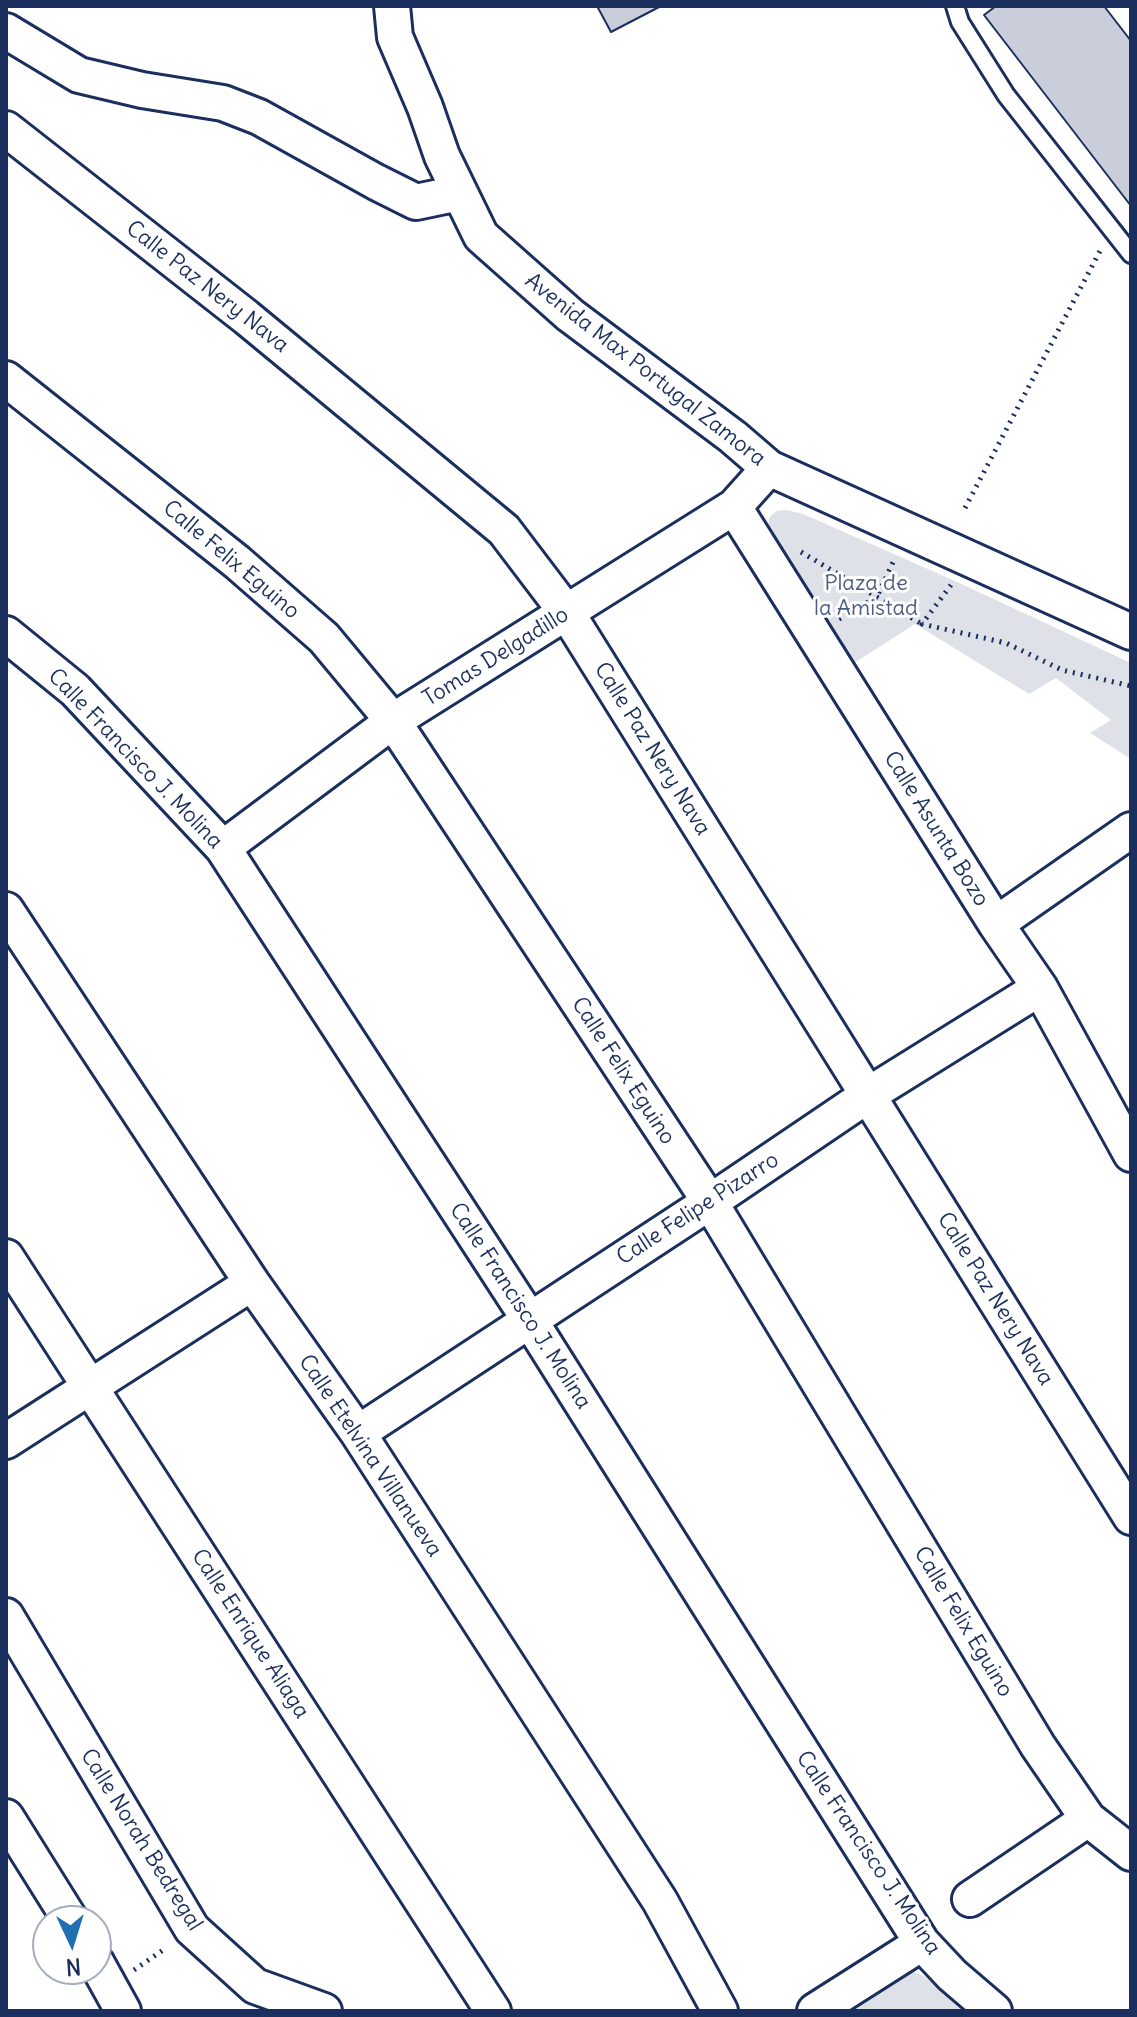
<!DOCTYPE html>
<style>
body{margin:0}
#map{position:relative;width:1137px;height:2017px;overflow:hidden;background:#fff;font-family:Delius,sans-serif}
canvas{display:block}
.frame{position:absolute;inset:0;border:8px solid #1b2f5e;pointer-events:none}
.north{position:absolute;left:32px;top:1905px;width:80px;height:80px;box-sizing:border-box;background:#fff;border:2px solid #a4acbf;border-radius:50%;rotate:176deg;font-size:22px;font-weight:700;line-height:32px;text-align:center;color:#1b2f5e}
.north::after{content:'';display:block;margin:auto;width:28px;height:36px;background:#1f6fb2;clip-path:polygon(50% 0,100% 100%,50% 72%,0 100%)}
</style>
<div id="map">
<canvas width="1137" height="2017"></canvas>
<div class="frame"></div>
<div class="north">N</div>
</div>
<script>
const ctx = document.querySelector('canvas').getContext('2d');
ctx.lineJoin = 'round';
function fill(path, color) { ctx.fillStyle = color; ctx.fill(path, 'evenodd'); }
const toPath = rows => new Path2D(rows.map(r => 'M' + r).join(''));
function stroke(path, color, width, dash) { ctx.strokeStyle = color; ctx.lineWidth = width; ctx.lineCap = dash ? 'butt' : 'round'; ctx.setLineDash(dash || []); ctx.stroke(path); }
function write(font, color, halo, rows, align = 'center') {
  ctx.font = font + ' Delius,sans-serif'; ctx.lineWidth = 6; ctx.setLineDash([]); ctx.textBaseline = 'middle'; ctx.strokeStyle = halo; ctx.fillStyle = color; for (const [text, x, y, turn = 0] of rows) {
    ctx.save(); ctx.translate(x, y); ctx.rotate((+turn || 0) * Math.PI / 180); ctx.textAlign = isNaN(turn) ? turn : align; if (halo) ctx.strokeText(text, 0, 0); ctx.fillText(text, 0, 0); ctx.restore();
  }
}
fill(toPath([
 [787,510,803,514,955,581,1131,663,1131,759,1090,733,1111,720,1056,678,1029,694,915,624,851,665,768,531,769,518,776,511],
 [913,1972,924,1976,965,2011,842,2011,902,1974]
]), '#dee1e7');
const building = toPath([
 [597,6,661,6,611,32,597,6],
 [996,6,1104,6,1131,41,1131,206,984,15,996,6]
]);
fill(building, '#caceda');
stroke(building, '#1b2f5e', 2);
const lane = toPath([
 [955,6,960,22,1006,95,1131,254]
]);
const street = toPath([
 [392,6,395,37,425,107,442,156,481,236,570,315,733,437,769,468,1131,632],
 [6,31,79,75,142,90,223,103,259,117,376,182,416,202,459,193],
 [6,129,246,317,504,530,567,613,1131,1517],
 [6,379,237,562,324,638,393,721,710,1202,1038,1746,1088,1819,1131,1853],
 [734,507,996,924,1040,988,1131,1154],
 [6,634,75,690,223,848,529,1319,922,1943,952,1975,994,2011],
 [223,848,393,721,734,507,769,468],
 [6,910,252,1283,358,1433,660,1901,720,2011],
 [996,924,1131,830],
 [6,1257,493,2011],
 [358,1433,710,1202,868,1095,1040,988],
 [6,1441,252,1283],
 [6,1616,192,1929,255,1986,324,2011],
 [6,1817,71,1921],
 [970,1899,1088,1819],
 [96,1962,123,2011],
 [815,2011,922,1943]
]);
stroke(lane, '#1b2f5e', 22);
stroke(street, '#1b2f5e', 40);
stroke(toPath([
 [965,508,1100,251],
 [801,552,922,624],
 [951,585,922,624,1006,643,1062,670,1131,686],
 [839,619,877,597,894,560],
 [134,1970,166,1948]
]), '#1b2f5e', 5, [2, 6]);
stroke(lane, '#fff', 16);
stroke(street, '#fff', 34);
write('22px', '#1b2f5e', '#fff', [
 ["Calle Paz Nery Nava",207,287,38],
 ["Avenida Max Portugal Zamora",645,370,38],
 ["Calle Felix Eguino",231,560,40],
 ["Tomas Delgadillo",496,657,-32],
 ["Calle Paz Nery Nava",652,749,58],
 ["Calle Francisco J. Molina",135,759,46],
 ["Calle Asunta Bozo",936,829,58],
 ["Calle Felix Eguino",623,1071,57],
 ["Calle Felipe Pizarro",698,1209,-33],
 ["Calle Paz Nery Nava",995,1299,58],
 ["Calle Francisco J. Molina",520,1306,57],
 ["Calle Etelvina Villanueva",370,1456,56],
 ["Calle Felix Eguino",963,1622,59],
 ["Calle Enrique Aliaga",250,1634,57],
 ["Calle Norah Bedregal",141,1840,58],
 ["Calle Francisco J. Molina",868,1853,56]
]);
write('22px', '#4c5c80', '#fff', [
 ["Plaza de",866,584],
 ["la Amistad",866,609]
]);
</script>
